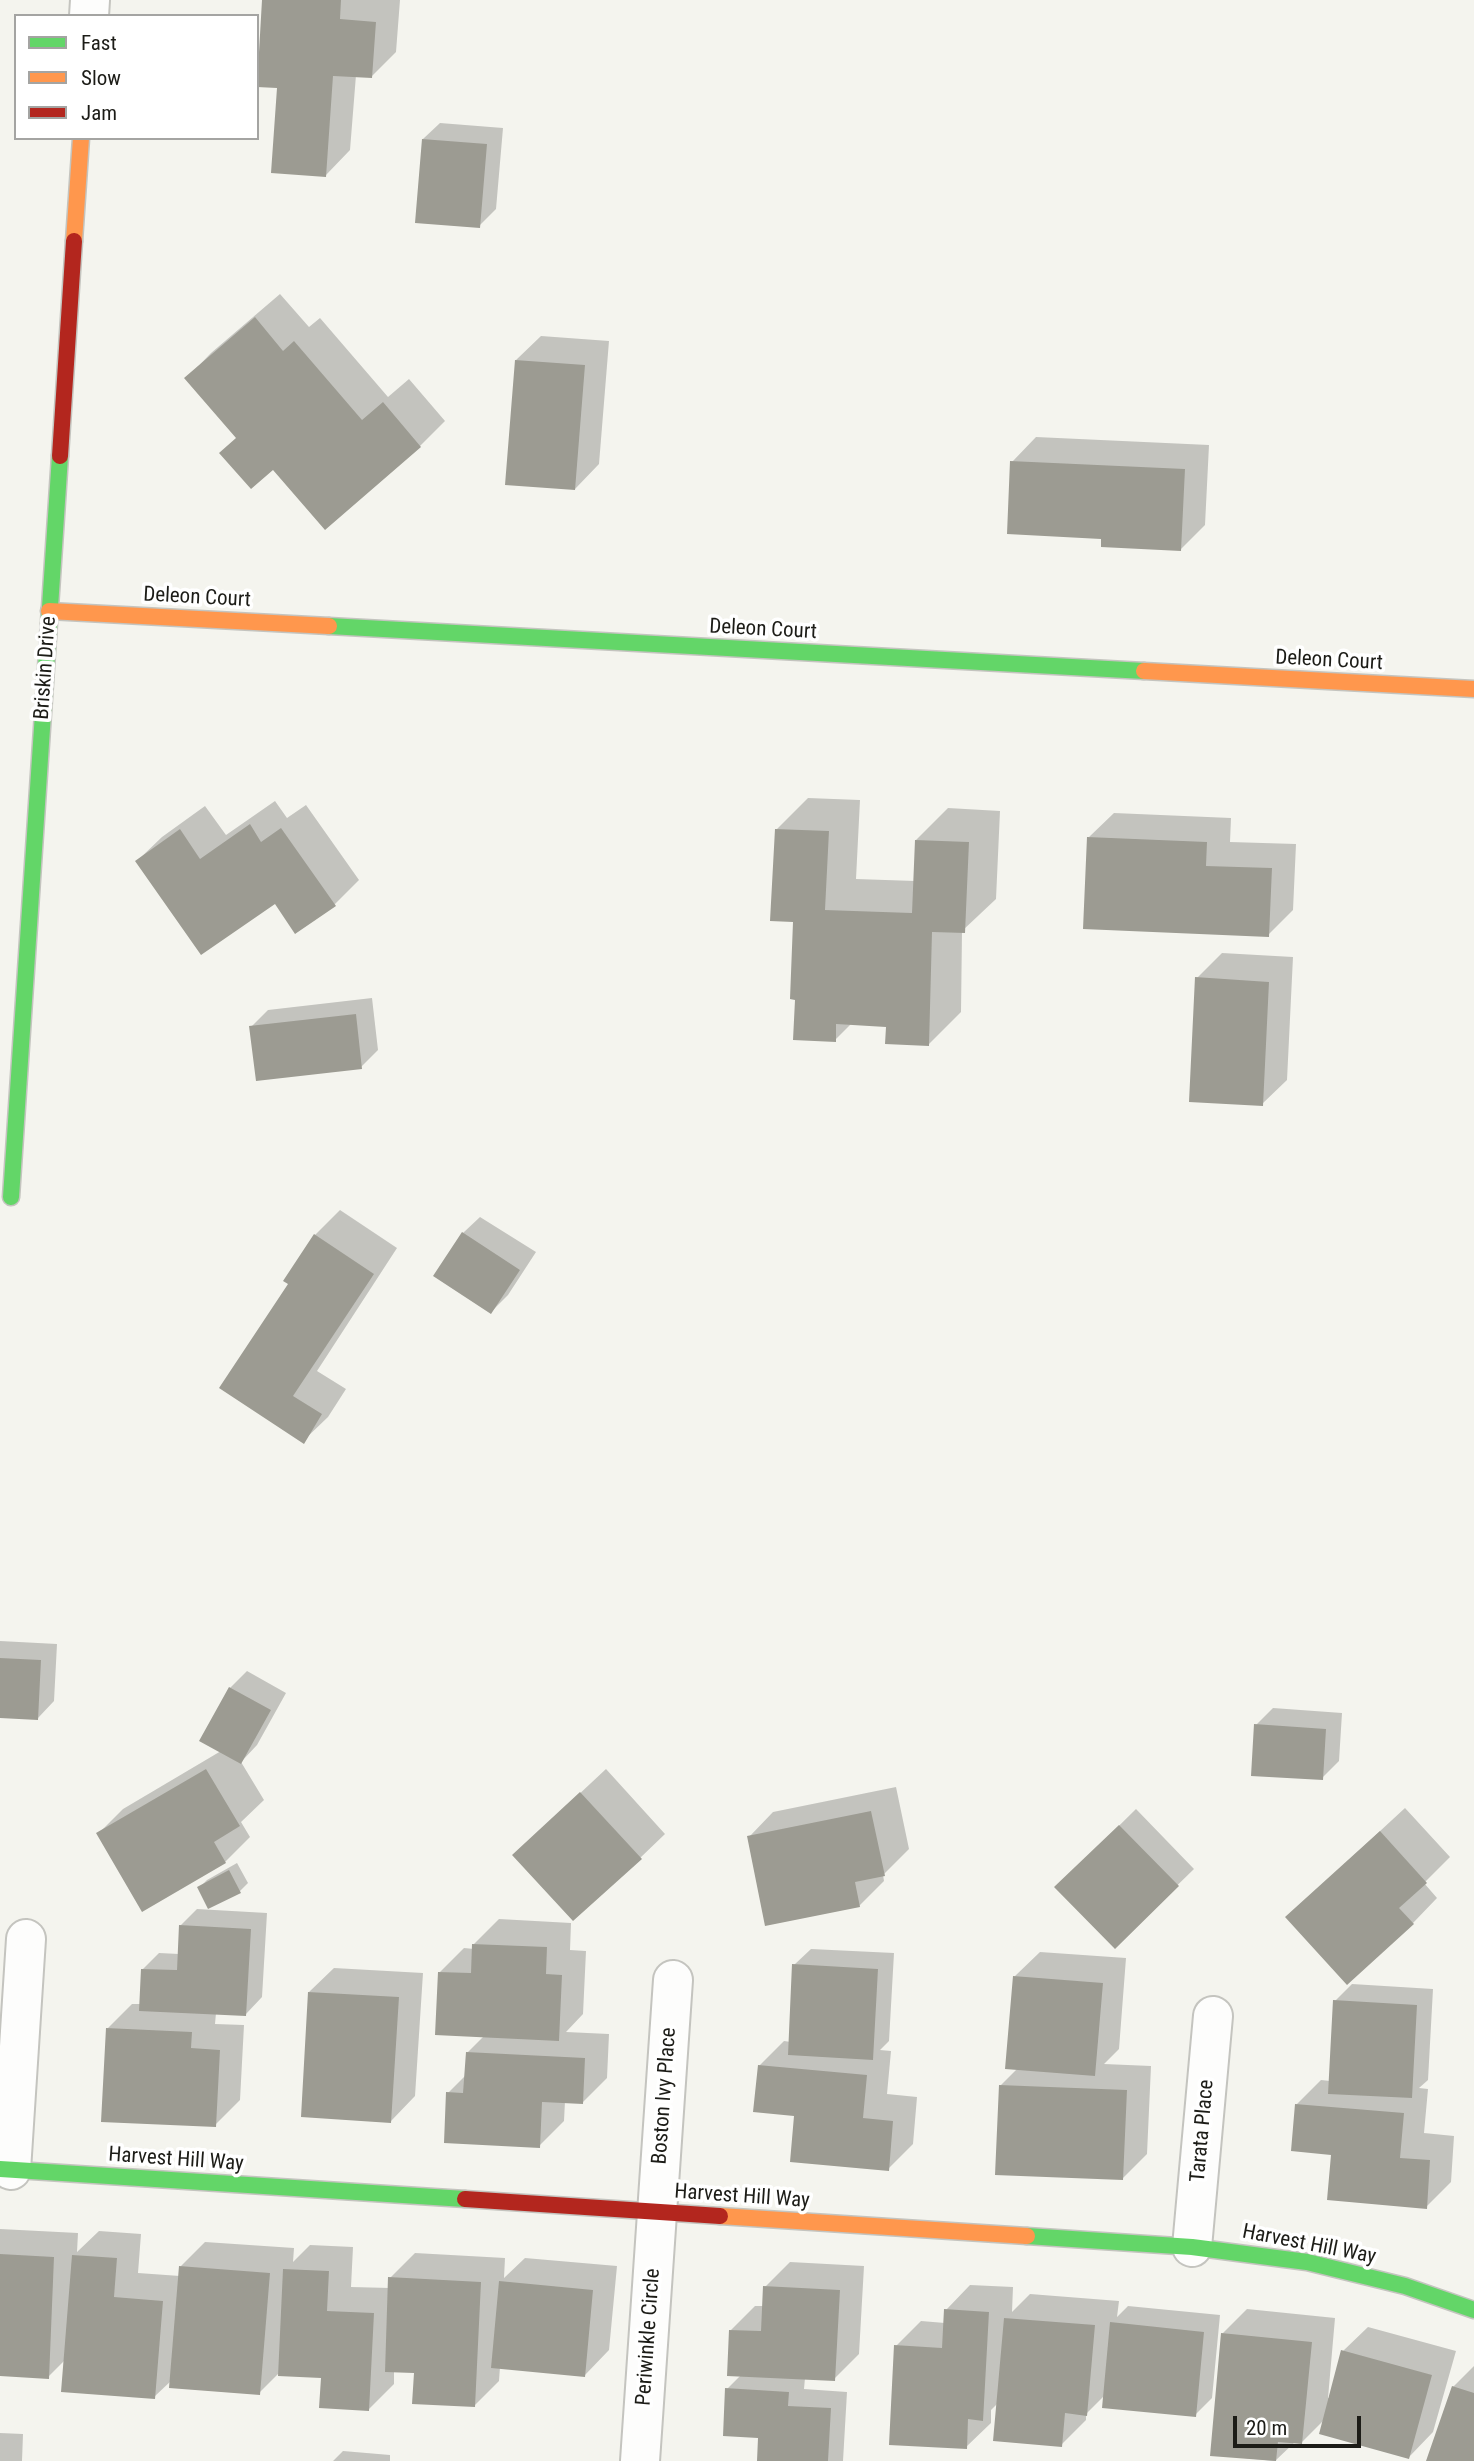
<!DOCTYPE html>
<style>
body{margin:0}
#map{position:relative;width:1474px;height:2461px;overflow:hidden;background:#f4f4ee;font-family:"Roboto Condensed",sans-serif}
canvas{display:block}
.legend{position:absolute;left:14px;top:14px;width:245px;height:126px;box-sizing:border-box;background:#fff;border:2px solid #a4a4a2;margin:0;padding:9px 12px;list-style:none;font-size:21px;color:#1c1c17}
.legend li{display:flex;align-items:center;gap:14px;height:35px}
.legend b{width:35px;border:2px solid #a4a4a2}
.scale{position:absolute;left:1233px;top:2416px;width:128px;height:32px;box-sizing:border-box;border:4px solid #1c1c17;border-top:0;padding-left:9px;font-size:21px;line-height:24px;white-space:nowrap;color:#1c1c17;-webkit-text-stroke:5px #fff;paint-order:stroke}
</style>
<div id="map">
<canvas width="1474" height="2461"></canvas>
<ul class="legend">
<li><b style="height:9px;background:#63d668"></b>Fast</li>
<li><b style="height:9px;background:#ff974d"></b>Slow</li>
<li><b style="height:9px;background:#b3261e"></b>Jam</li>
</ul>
<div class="scale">20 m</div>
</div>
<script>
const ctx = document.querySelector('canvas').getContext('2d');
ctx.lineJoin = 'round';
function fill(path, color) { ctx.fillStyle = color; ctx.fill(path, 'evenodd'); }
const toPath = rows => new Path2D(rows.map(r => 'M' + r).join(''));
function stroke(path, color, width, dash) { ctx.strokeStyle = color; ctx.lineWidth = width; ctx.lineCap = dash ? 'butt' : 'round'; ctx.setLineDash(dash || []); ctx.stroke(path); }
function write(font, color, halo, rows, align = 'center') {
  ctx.font = font + ' "Roboto Condensed",sans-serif'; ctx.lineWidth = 7; ctx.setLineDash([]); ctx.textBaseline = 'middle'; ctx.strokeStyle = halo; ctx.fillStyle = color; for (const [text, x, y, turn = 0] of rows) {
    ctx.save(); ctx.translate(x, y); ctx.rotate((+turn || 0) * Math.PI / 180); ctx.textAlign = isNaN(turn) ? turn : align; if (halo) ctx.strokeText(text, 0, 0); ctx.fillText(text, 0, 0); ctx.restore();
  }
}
fill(toPath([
 [264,0,400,0,396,52,372,76,356,75,350,150,326,175,279,86],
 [440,123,503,128,496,209,479,226,423,139],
 [280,294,309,327,320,318,388,397,409,379,445,421,420,446,325,527,273,467,237,437,187,378,211,353],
 [541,336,609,341,599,464,575,489,516,360],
 [1036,437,1209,445,1205,525,1181,549,1103,537,1012,462],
 [808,798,860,800,856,879,915,881,916,840,948,808,1000,811,996,899,962,931,961,1012,929,1044,888,1025,852,1023,835,1040,795,920,776,830],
 [275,801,287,818,306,805,359,880,334,905,275,902,137,861,162,837,205,806,226,835],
 [1114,813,1231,818,1230,842,1296,844,1293,910,1268,935,1089,837],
 [1222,953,1293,957,1287,1080,1262,1104,1197,978],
 [372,998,378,1050,361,1067,251,1027,268,1010],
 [340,1210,397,1248,317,1371,346,1389,328,1417,303,1441,222,1387,290,1283,315,1235],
 [480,1217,536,1252,508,1295,491,1312,463,1233],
 [0,1641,57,1644,54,1701,38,1718,0,1716],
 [247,1671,286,1693,257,1745,241,1762,264,1800,241,1822,250,1837,225,1862,98,1834,123,1809,221,1751,230,1688],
 [1273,1708,1342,1713,1339,1761,1322,1778,1256,1725],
 [606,1769,665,1834,640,1858,514,1855],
 [896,1787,909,1849,883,1875,884,1881,859,1906,749,1837,773,1812],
 [1405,1808,1450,1857,1424,1883,1437,1898,1413,1923,1287,1917],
 [1136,1809,1194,1869,1115,1946,1057,1887],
 [237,1863,248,1883,240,1891,199,1888,207,1880],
 [197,1909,267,1913,262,1997,246,2014,216,2013,215,2024,244,2025,240,2100,215,2125,107,2029,132,2004,141,2004,143,1969,159,1953,179,1954,180,1926],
 [499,1919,571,1923,570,1950,586,1951,583,2014,566,2032,609,2034,607,2078,583,2102,565,2101,564,2121,539,2146,448,2093,466,2075,467,2053,484,2036,439,1973,464,1948,474,1949,474,1944],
 [811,1949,894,1953,889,2041,880,2050,891,2051,887,2094,917,2097,913,2144,888,2169,796,2114,759,2066,784,2041,791,2042,794,1965],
 [1040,1952,1126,1958,1119,2049,1104,2064,1151,2066,1147,2154,1123,2178,1000,2086,1018,2068,1015,1976],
 [334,1968,423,1973,415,2096,391,2121,309,1992],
 [1352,1984,1433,1989,1428,2080,1419,2088,1428,2089,1424,2133,1454,2136,1451,2182,1426,2207,1333,2153,1296,2105,1321,2080,1330,2081,1335,2001],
 [0,2229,78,2233,77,2252,99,2231,141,2234,138,2273,180,2276,181,2266,205,2242,294,2248,293,2262,310,2245,353,2247,351,2287,390,2288,390,2278,415,2253,505,2258,504,2278,525,2258,617,2266,609,2350,585,2375,500,2367,499,2381,475,2405,415,2371,394,2370,394,2384,369,2409,323,2377,278,2374,259,2393,172,2380,154,2397,66,2359,48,2377,0,2375],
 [790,2262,864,2266,859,2354,834,2379,805,2378,804,2389,847,2392,843,2461,759,2461,760,2436,727,2389,741,2375,731,2330,755,2306,764,2306,765,2287],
 [970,2285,1013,2287,1012,2312,1030,2294,1119,2301,1117,2317,1128,2306,1220,2315,1212,2398,1195,2415,1105,2395,1086,2414,1086,2420,1061,2445,998,2403,991,2410,991,2423,966,2447,896,2346,921,2321,945,2323,946,2310],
 [1247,2309,1335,2318,1328,2398,1330,2398,1343,2351,1368,2327,1456,2351,1433,2432,1409,2457,1324,2420,1302,2442,1295,2442,1275,2461,1212,2455,1222,2334],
 [1474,2366,1474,2461,1428,2461,1453,2387],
 [0,2433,23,2434,22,2461,0,2461],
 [343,2451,390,2455,390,2461,333,2461]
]), '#0003');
fill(toPath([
 [262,0,341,0,340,19,376,22,372,78,333,76,326,177,271,173,277,88,257,87],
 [422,139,487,144,480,228,415,223],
 [255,317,283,351,294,341,362,420,383,402,421,447,325,530,273,470,251,489,219,453,236,438,184,378],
 [515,360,585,365,575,490,505,485],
 [1010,461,1185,469,1181,551,1101,547,1101,539,1007,534],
 [250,824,261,842,281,828,336,906,295,934,275,904,201,955,135,861,180,829,200,859],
 [775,829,829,831,825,910,912,913,915,840,969,842,965,933,932,932,929,1046,885,1044,886,1027,836,1024,836,1042,793,1040,795,1000,790,999,793,922,770,921],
 [1087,837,1207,842,1206,866,1272,868,1269,937,1083,929],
 [1195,977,1269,982,1263,1106,1189,1102],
 [356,1014,362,1069,256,1081,249,1026],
 [462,1232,520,1270,491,1314,433,1276],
 [314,1234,374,1274,293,1396,322,1414,304,1444,219,1388,288,1284,283,1281],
 [0,1658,41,1660,38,1720,0,1718],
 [229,1687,271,1710,241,1764,199,1741],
 [1254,1724,1326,1729,1323,1780,1251,1776],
 [206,1769,240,1826,214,1842,226,1863,142,1912,96,1833],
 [580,1792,642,1859,573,1921,512,1855],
 [871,1811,885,1876,855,1882,860,1907,765,1926,747,1836],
 [1119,1825,1179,1886,1115,1949,1054,1887],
 [1380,1831,1427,1883,1399,1908,1414,1924,1347,1985,1285,1917],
 [229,1870,241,1893,208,1909,197,1887],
 [179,1925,251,1929,246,2016,139,2011,141,1969,177,1970],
 [472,1944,547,1947,546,1974,562,1975,559,2041,435,2035,438,1972,471,1973],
 [792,1964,878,1969,873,2060,788,2055],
 [1013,1976,1103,1983,1095,2076,1005,2069],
 [308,1992,399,1997,391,2123,301,2117],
 [1333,2000,1417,2005,1412,2098,1328,2094],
 [106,2028,192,2032,191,2048,220,2050,216,2127,101,2122],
 [466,2052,585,2058,583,2104,542,2102,540,2148,444,2143,446,2092,463,2093],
 [758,2065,867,2075,863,2118,893,2121,889,2171,790,2162,794,2116,753,2112],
 [999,2085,1127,2090,1123,2180,995,2175],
 [1295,2104,1404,2113,1400,2158,1430,2160,1427,2209,1327,2200,1331,2155,1291,2151],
 [0,2254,54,2257,49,2379,0,2376],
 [72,2255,117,2258,114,2297,163,2301,155,2399,61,2392],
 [179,2266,270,2273,260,2395,169,2388],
 [283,2269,329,2271,327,2311,374,2313,369,2411,319,2408,321,2378,278,2376],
 [388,2277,481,2282,475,2407,412,2404,414,2373,385,2372],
 [499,2281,593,2290,585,2377,491,2368],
 [763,2286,840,2290,835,2381,727,2376,729,2330,761,2331],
 [944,2309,989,2312,983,2421,968,2419,967,2449,889,2445,894,2345,942,2348],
 [1004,2318,1095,2325,1087,2416,1065,2413,1062,2447,993,2441],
 [1110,2322,1204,2332,1196,2417,1102,2408],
 [1221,2333,1312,2342,1302,2444,1278,2442,1276,2461,1210,2456],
 [1341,2350,1432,2375,1409,2459,1319,2434],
 [1452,2386,1474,2393,1474,2461,1426,2461],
 [725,2388,789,2392,788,2406,831,2408,828,2461,757,2461,758,2438,723,2436]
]), '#9c9b92');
const street = toPath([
 [89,16,90,0],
 [11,2170,26,1939],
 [1192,2247,1213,2016],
 [640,2461,673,1980]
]);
const fast = toPath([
 [329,626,1144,671],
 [11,1197,60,456],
 [0,2169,465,2199],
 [1027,2236,1192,2247,1307,2262,1405,2286,1474,2310]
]);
const slow = toPath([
 [74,241,81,138],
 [49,611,329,626],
 [1144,671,1474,689],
 [720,2216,1027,2236]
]);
const jam = toPath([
 [60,456,74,241],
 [465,2199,720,2216]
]);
stroke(street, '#c4c4bf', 42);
stroke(fast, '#c4c4bf', 19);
stroke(slow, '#c4c4bf', 19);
stroke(jam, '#c4c4bf', 19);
stroke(street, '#fdfdfc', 38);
stroke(fast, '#63d668', 16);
stroke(slow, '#ff974d', 16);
stroke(jam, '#b3261e', 16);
write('21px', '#1c1c17', '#fff', [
 ["Deleon Court",197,598,3],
 ["Deleon Court",763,630,3],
 ["Deleon Court",1329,661,3],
 ["Briskin Drive",46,668,-86],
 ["Boston Ivy Place",665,2096,-86],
 ["Tarata Place",1203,2131,-85],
 ["Harvest Hill Way",176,2160,4],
 ["Harvest Hill Way",742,2197,4],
 ["Harvest Hill Way",1309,2245,11],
 ["Periwinkle Circle",649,2337,-86]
]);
</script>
